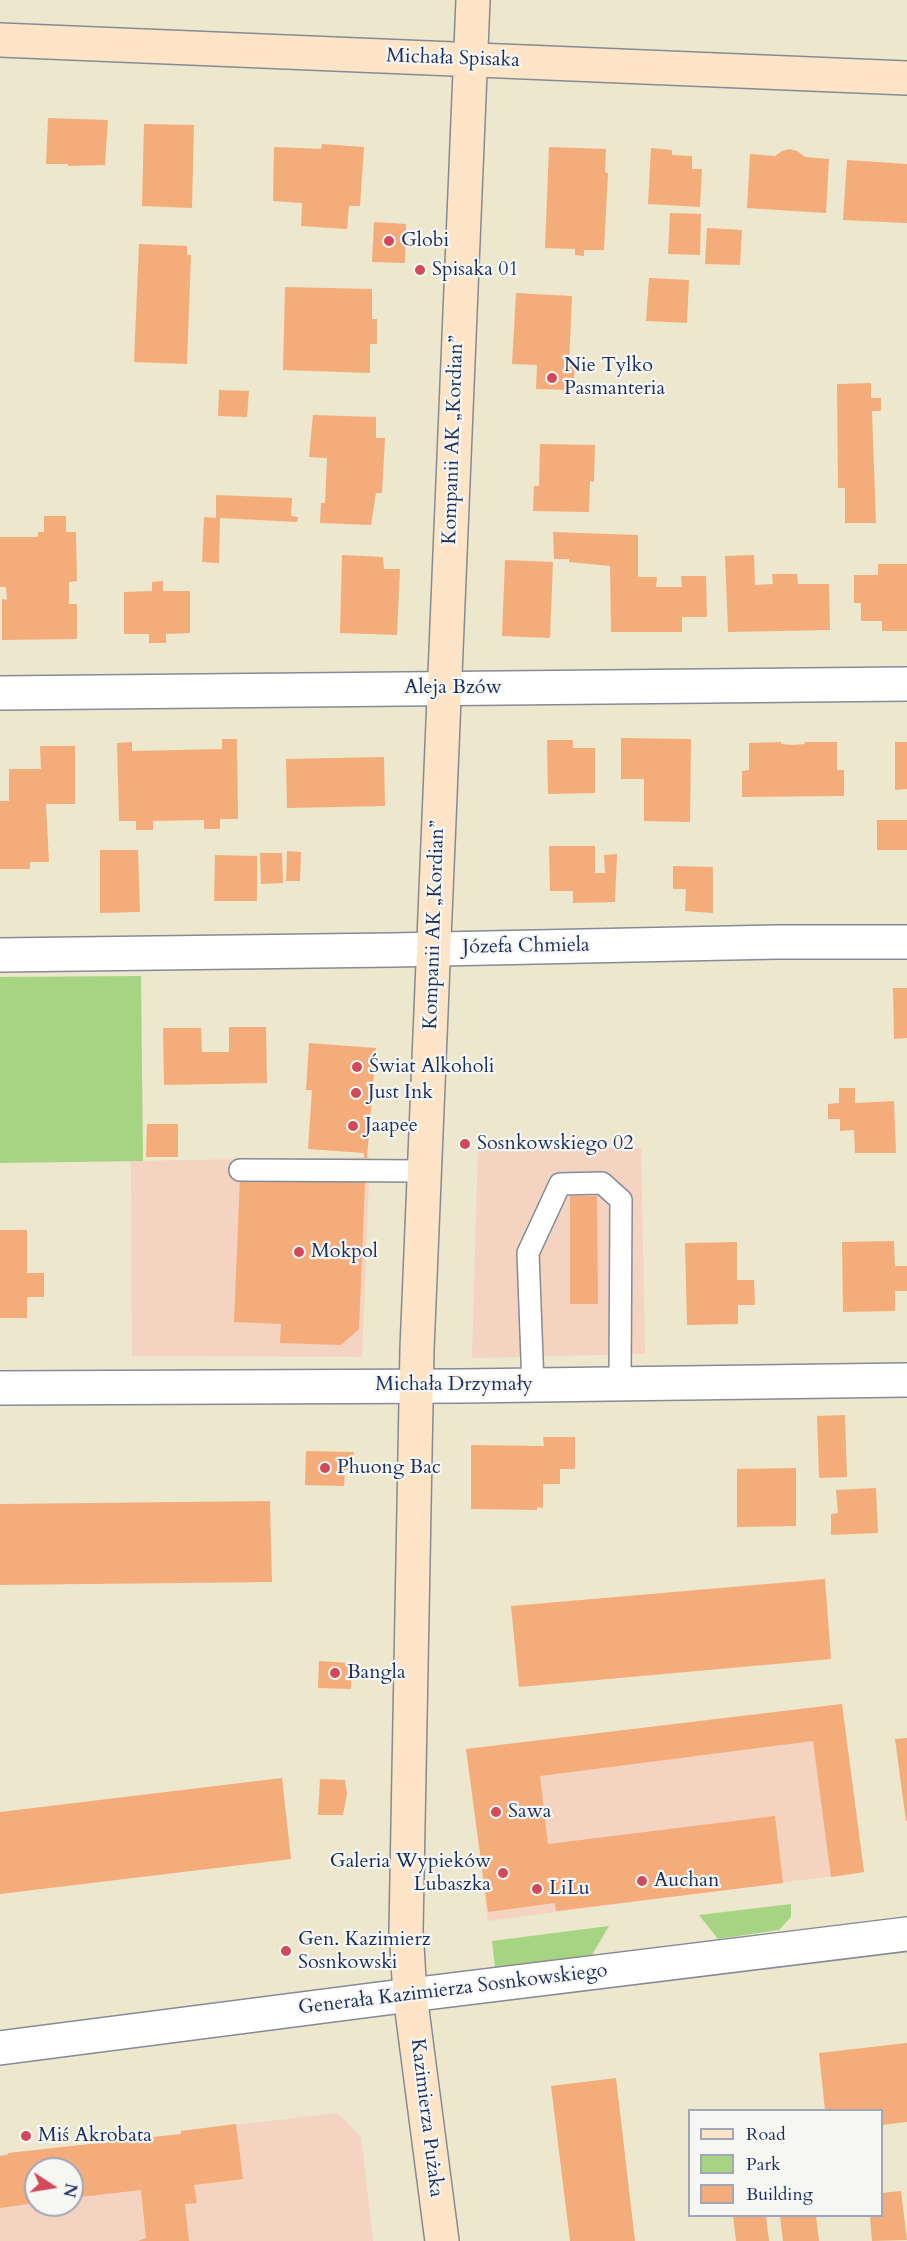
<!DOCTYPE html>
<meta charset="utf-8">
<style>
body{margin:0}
#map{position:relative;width:907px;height:2241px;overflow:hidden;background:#ede7cd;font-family:Cardo,serif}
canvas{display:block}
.legend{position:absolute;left:688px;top:2109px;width:195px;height:108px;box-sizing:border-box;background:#f6f6f2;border:2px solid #9ea6b7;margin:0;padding:8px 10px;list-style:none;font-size:18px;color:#1b2f5e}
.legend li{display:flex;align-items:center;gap:12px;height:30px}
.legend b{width:30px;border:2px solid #9ea6b7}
.north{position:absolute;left:24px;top:2157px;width:60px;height:60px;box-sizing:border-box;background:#f6f6f2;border:2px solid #9ea6b7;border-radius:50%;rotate:102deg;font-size:16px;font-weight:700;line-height:24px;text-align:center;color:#1b2f5e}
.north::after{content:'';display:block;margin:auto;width:21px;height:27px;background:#d1495b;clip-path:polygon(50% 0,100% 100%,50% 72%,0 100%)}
</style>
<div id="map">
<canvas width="907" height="2241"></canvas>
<ul class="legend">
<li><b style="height:8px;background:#fee4c6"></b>Road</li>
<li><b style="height:16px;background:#a6d482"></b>Park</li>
<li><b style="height:16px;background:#f4ac7b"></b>Building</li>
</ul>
<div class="north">N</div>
</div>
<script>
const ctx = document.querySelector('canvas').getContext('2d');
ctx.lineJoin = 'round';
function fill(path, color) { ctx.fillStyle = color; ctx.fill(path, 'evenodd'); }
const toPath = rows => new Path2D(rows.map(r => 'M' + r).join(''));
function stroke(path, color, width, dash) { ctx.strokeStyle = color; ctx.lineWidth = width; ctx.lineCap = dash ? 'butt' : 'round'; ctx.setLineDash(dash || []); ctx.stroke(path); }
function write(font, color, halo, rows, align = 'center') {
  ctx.font = font + ' Cardo,serif'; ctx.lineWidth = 4.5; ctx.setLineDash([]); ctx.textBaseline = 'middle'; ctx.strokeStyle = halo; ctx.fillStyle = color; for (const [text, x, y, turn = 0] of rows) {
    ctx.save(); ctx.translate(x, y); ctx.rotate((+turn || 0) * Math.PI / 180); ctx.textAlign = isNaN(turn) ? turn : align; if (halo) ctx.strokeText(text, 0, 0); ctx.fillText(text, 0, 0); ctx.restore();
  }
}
fill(toPath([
 [641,1148,645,1354,472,1358,478,1149],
 [370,1157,362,1357,132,1356,131,1161],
 [842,1704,864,1872,488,1921,466,1749],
 [338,2113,361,2137,373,2241,0,2241,0,2156,8,2153,180,2134,181,2131],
 [36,2169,72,2169,72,2205,36,2205]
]), '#f4d3c0');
fill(toPath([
 [141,976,143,1161,0,1163,0,977],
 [791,1904,791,1917,779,1930,718,1939,699,1915],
 [609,1926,592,1955,495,1967,492,1941]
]), '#a6d482');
fill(toPath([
 [48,118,108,120,105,165,68,166,68,164,46,164],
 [144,124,194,125,192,208,142,206],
 [322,144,364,147,360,206,349,206,347,229,301,226,302,203,273,201,274,147,321,149],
 [549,147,606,149,605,172,608,173,604,250,584,250,584,256,575,255,575,249,545,248],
 [651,148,672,150,672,155,692,156,692,169,702,169,700,207,648,204],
 [790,149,797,151,805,157,829,159,826,213,747,208,750,154,775,156,782,151],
 [847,160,907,164,907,223,843,220],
 [670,213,701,214,700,255,668,254],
 [374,222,406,224,405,263,372,262],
 [707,228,742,230,740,265,705,264],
 [139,244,187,246,187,255,191,255,187,364,134,362],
 [649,278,689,280,687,323,646,321],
 [285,287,372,289,372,319,377,319,377,344,370,344,370,373,283,370],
 [516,293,572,296,569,365,575,365,573,390,536,389,537,365,512,364],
 [871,383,871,398,881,398,881,411,872,411,876,523,845,523,845,488,838,488,837,384],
 [219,390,249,391,247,417,218,416],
 [313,415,376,417,376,438,385,438,382,493,376,493,371,525,320,523,321,503,325,503,327,458,309,457],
 [540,444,595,445,594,482,590,481,589,512,533,511,534,486,539,486],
 [216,495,292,498,291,516,298,517,297,522,220,518,219,563,202,562,204,517,216,518],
 [44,516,66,516,66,532,76,532,77,581,69,582,69,604,77,604,77,639,2,640,2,599,7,600,6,587,0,587,0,537,38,537,38,532,44,532],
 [553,532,638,535,638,577,657,577,656,587,682,587,681,576,706,576,707,617,682,617,682,632,611,632,610,566,569,562,569,559,554,559],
 [342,555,383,557,384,569,400,569,397,635,340,633],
 [754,555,755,585,773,584,772,574,797,574,798,584,829,584,830,630,728,632,725,556],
 [505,560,553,562,550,638,502,636],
 [878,564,907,564,907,631,882,631,882,621,861,621,861,603,854,603,854,575,878,575],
 [163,581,163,591,190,591,190,633,166,634,166,643,149,643,149,634,124,634,124,592,152,591,152,582],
 [621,738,691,739,690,822,644,821,644,779,621,779],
 [222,739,237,739,238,819,220,819,220,829,204,829,204,820,153,821,153,830,136,830,136,821,119,821,117,743,132,742,132,751,222,749],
 [547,740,573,740,573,748,595,748,595,793,548,794],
 [781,742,781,744,793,745,805,744,804,742,837,742,837,770,844,770,844,796,742,797,742,771,749,770,749,743],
 [895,742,907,742,907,789,895,790],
 [40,746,75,746,75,804,46,804,49,862,30,862,30,869,0,869,0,801,9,801,9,769,41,769],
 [384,757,385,806,287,808,286,759],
 [877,820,907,820,907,850,877,850],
 [549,846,595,846,595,873,605,873,604,855,617,854,615,902,573,903,573,891,550,891],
 [100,850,138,850,140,912,100,913],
 [287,851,301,852,300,881,286,881],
 [260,853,282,853,283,883,261,884],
 [215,855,257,856,257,901,214,901],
 [673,866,713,867,713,913,685,911,686,889,673,889],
 [893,988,907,988,907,1038,894,1039],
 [229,1027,266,1027,267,1083,164,1085,163,1028,201,1028,202,1052,229,1052],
 [309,1043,376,1048,367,1158,364,1158,364,1153,308,1149,312,1090,306,1090],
 [839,1088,855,1088,855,1103,894,1101,896,1153,855,1153,854,1130,840,1131,840,1119,828,1119,828,1104,839,1103],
 [147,1124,178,1124,178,1157,146,1157],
 [240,1178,365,1182,359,1329,341,1345,280,1343,281,1324,234,1322],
 [570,1196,597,1196,598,1304,570,1304],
 [0,1230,27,1230,27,1273,44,1273,44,1297,27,1297,27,1318,0,1318],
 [894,1241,895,1266,907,1266,907,1291,895,1291,895,1311,843,1312,842,1242],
 [737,1242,737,1280,754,1280,755,1305,738,1305,738,1324,687,1325,685,1243],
 [845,1415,847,1477,819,1478,817,1416],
 [543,1437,575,1437,575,1469,560,1469,560,1484,543,1484,543,1508,537,1507,537,1510,471,1509,471,1445,544,1446],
 [306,1451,354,1452,353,1470,345,1470,344,1486,305,1485],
 [796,1468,796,1526,737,1527,737,1469],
 [876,1488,878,1533,831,1535,831,1514,838,1513,836,1490],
 [270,1501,272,1582,0,1585,0,1504],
 [825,1579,831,1659,519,1687,511,1606],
 [319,1661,352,1663,351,1689,318,1688],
 [842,1704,864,1872,831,1877,813,1741,540,1776,548,1844,775,1816,783,1883,556,1911,555,1903,488,1912,466,1749],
 [907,1738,907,1821,906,1821,895,1739],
 [282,1778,291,1859,0,1894,0,1812],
 [320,1779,345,1780,347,1794,343,1815,318,1815],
 [907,2043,907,2122,882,2125,882,2110,825,2110,819,2053],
 [616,2078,635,2241,570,2241,551,2086],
 [236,2124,243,2179,194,2185,197,2203,185,2204,189,2241,138,2241,146,2238,141,2190,72,2198,72,2169,36,2169,36,2203,0,2208,0,2156,8,2155,8,2153,181,2134,181,2131],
 [901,2191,907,2240,872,2241,870,2216,882,2216,882,2193],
 [733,2216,766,2216,769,2241,736,2241],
 [780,2216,816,2216,819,2241,783,2241]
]), '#f4ac7b');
const lane = toPath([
 [240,1170,425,1171],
 [533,1385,528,1253,560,1184,602,1183,621,1200,620,1384]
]);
const street = toPath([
 [0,693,907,684],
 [0,955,392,950,777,942,907,942],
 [0,1388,463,1386,907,1380],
 [0,2048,410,1995,907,1934]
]);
const secondary = toPath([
 [0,40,907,78],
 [442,2241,410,1995,406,1930,417,1349,473,0]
]);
stroke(lane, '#848b96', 24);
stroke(street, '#848b96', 36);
stroke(secondary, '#848b96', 36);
stroke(lane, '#fff', 21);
stroke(street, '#fff', 33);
stroke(secondary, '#fee4c6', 33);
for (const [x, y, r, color] of [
 [389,241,6,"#d1495b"],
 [420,270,6,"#d1495b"],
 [552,378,6,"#d1495b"],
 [357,1067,6,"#d1495b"],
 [356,1093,6,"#d1495b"],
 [353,1126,6,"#d1495b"],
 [465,1144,6,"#d1495b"],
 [299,1252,6,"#d1495b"],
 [325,1468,6,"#d1495b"],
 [335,1673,6,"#d1495b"],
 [496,1812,6,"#d1495b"],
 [503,1873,6,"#d1495b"],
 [642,1881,6,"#d1495b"],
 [537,1889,6,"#d1495b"],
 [286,1951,6,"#d1495b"],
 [26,2136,6,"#d1495b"]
]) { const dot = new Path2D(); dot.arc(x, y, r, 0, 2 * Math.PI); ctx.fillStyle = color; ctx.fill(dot); stroke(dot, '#f6f6f2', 2); }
write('20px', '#1b2f5e', '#f6f6f2', [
 ["Michała Spisaka",453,59,2],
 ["Kompanii AK „Kordian”",454,440,-88],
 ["Aleja Bzów",453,688],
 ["Kompanii AK „Kordian”",435,925,-88],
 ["Józefa Chmiela",526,947,-1],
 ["Michała Drzymały",454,1385],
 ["Generała Kazimierza Sosnkowskiego",453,1990,-7],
 ["Kazimierza Pużaka",426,2118,83]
]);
write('20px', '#1b2f5e', '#f6f6f2', [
 ["Globi",401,241],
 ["Spisaka 01",432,270],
 ["Nie Tylko",564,366],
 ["Pasmanteria",564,389],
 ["Świat Alkoholi",369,1067],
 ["Just Ink",368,1093],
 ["Jaapee",365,1126],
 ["Sosnkowskiego 02",477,1144],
 ["Mokpol",311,1252],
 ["Phuong Bac",337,1468],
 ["Bangla",347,1673],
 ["Sawa",508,1812],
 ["Galeria Wypieków",491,1862,"right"],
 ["Lubaszka",491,1885,"right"],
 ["Auchan",654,1881],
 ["LiLu",549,1889],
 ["Gen. Kazimierz",298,1940],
 ["Sosnkowski",298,1963],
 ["Miś Akrobata",38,2136]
], 'left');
</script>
